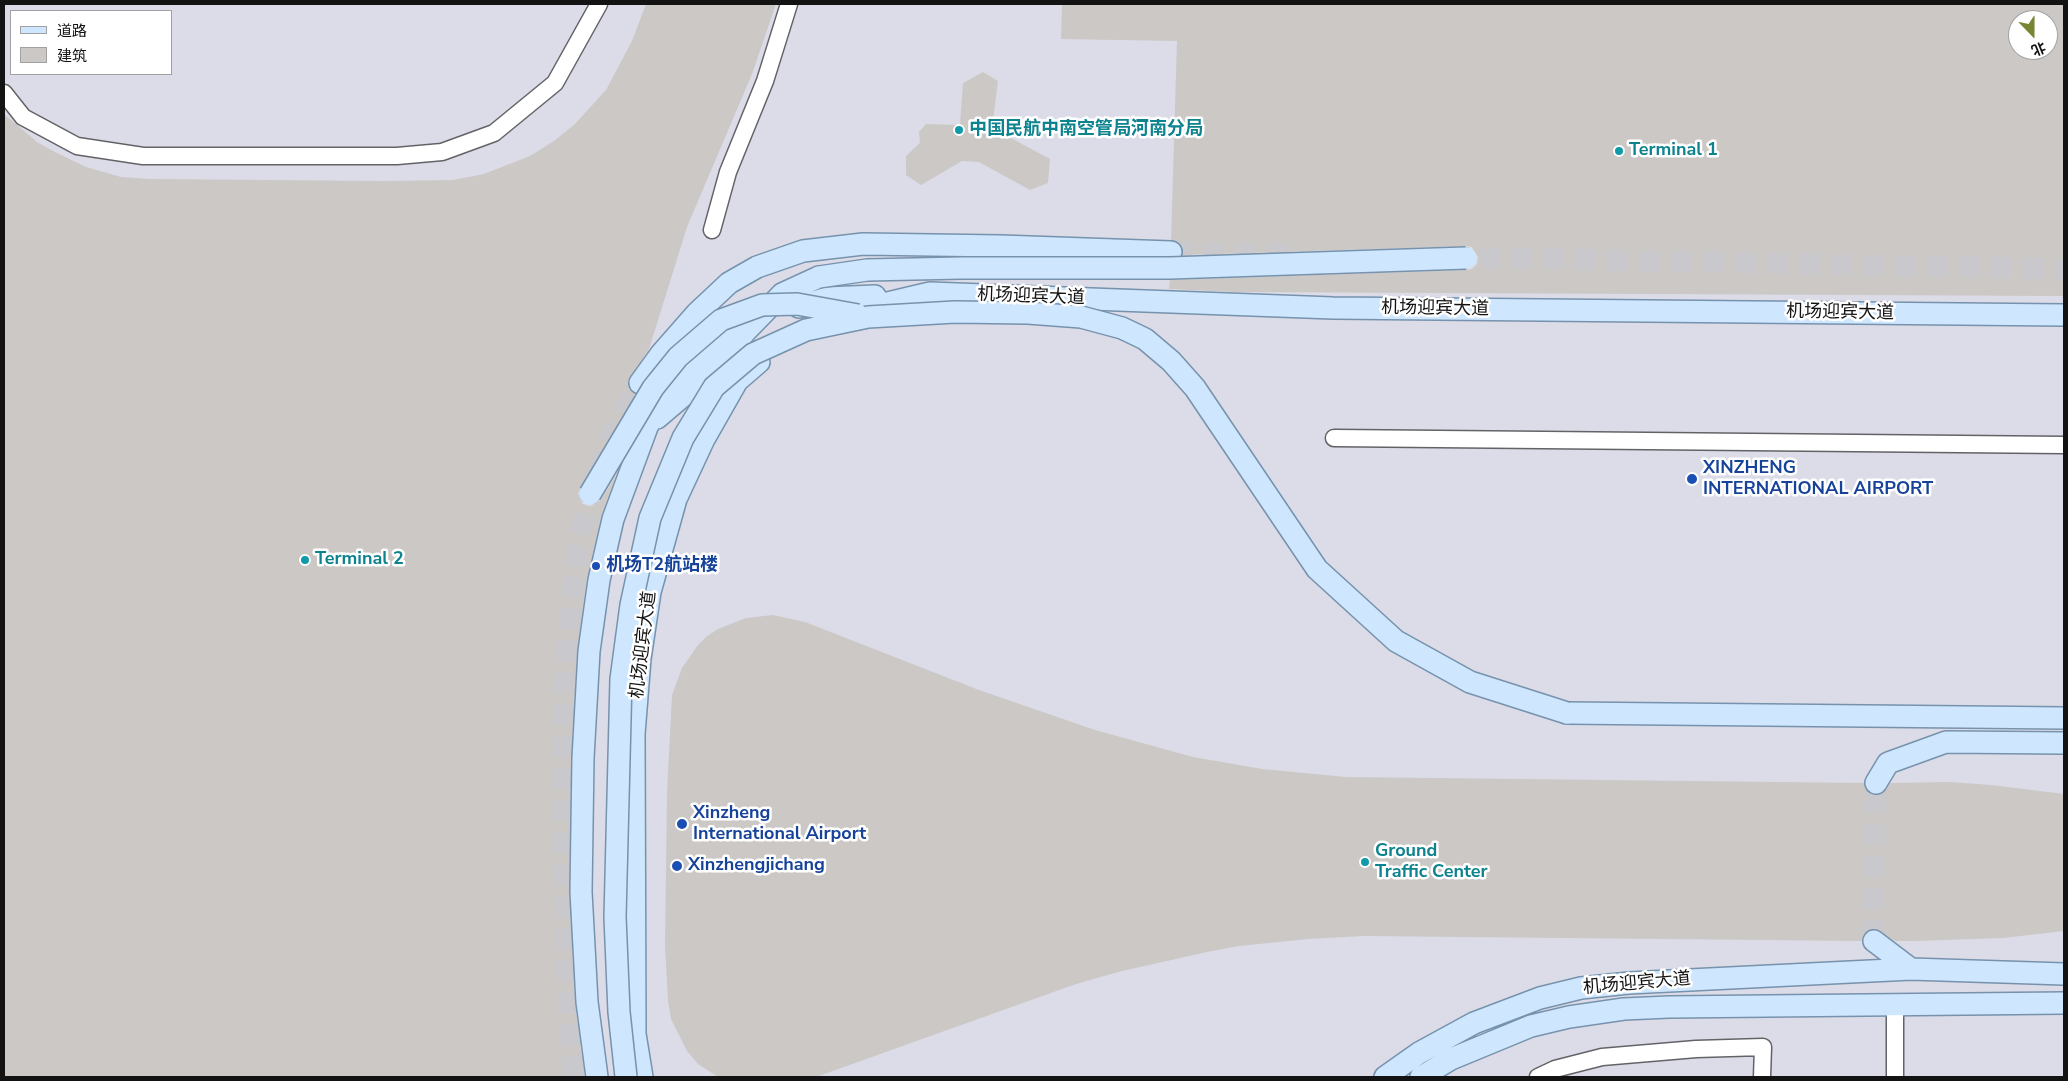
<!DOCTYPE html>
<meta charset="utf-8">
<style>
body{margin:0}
#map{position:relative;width:2068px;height:1081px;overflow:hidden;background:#e9e9ee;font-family:"Nunito Sans","Noto Sans SC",sans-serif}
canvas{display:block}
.frame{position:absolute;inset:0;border:5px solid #131314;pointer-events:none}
.legend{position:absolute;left:10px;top:10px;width:162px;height:65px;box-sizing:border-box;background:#fff;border:1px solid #a1a1a1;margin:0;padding:6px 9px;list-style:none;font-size:15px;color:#131314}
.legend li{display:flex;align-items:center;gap:10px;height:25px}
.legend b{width:25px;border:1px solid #a1a1a1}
.north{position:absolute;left:2008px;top:10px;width:50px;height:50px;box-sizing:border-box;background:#fff;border:1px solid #a1a1a1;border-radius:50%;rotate:158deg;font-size:14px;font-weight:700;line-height:20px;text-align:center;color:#131314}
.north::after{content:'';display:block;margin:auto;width:18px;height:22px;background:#788634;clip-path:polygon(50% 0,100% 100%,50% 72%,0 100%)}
</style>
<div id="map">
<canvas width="2068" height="1081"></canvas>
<div class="frame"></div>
<ul class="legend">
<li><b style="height:6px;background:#cee6fe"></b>道路</li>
<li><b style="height:14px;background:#cbc8c5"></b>建筑</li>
</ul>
<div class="north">北</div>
</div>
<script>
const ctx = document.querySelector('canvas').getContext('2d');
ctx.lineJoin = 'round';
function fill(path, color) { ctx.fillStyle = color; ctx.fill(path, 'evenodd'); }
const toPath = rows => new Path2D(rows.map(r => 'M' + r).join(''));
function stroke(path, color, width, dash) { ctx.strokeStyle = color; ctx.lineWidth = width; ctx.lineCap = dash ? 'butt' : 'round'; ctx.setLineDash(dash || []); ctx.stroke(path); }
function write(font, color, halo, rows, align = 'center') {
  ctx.font = font + ' "Nunito Sans","Noto Sans SC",sans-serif'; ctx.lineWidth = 5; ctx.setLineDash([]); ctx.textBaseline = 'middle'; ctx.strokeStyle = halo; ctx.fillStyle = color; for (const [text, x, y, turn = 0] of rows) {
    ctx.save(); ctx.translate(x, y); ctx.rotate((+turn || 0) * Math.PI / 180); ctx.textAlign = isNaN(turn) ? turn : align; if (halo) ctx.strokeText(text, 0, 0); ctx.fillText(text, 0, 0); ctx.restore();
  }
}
fill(toPath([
 [4,4,2064,4,2064,1077,4,1077],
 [11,11,171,11,171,74,11,74],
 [2018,20,2048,20,2048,50,2018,50]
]), '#dbdce8');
fill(toPath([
 [646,4,776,4,752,74,687,227,649,349,628,381,629,389,635,394,578,493,579,500,583,504,589,506,596,505,601,500,616,475,601,516,587,578,577,650,571,757,569,893,575,1003,584,1077,4,1077,4,114,37,142,55,152,86,167,121,177,150,179,385,181,453,180,484,174,530,156,554,141,575,124,606,90,632,41],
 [1062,4,2064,4,2064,296,1236,292,1169,289,1170,280,1466,270,1472,269,1477,264,1478,257,1472,247,1466,246,1183,255,1182,246,1177,241,1171,240,1177,41,1061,39],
 [2018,20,2048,20,2048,50,2018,50],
 [983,72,998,81,992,128,1050,159,1048,183,1030,190,979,162,962,161,921,185,906,175,906,156,920,143,919,132,926,124,960,125,963,83],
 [773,615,805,622,979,690,1095,730,1193,757,1262,769,1346,777,1864,783,1865,789,1875,795,1882,794,1891,783,1949,782,1991,785,2064,794,2064,931,2003,938,1915,941,1895,941,1875,929,1864,933,1862,941,1364,936,1308,939,1239,946,1207,952,1122,971,1076,984,816,1077,718,1077,698,1064,687,1051,671,1019,668,1001,665,946,667,793,672,695,682,668,698,645,706,637,718,629,746,618]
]), '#cbc8c5');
stroke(toPath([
 [1171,252,1299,255],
 [1447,257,2064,269],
 [1874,941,1872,921,1876,783],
 [574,1077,568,1007,564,845,565,666,578,543,590,494,611,436,640,383]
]), '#c9c9cd', 21, [21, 11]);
const minor = toPath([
 [4,93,23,117,77,146,143,156,397,156,442,152,494,133,555,83,599,4],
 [712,230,728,172,765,81,789,4],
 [1334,438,2064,445],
 [1895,1004,1895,1077],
 [1538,1077,1555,1069,1602,1057,1696,1049,1763,1047,1762,1077]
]);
const major = toPath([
 [799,307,827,298,875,296],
 [845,313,930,293,1333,308,2064,315],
 [640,383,661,354,697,313,729,283,757,267,803,251,863,244,1001,246,1171,252],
 [712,398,718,366,745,332,782,294,819,277],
 [657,418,718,366],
 [1567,713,2064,718],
 [1876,783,1888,763,1946,742,2064,743],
 [1874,941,1911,969,2064,974],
 [597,1077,587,1002,581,892,583,758,589,651,599,580,613,519,647,427,676,378,733,326,755,312],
 [642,1077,635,1034,634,734,640,659,650,592,676,499,704,439,737,381,759,362],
 [1385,1077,1419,1053,1474,1023,1540,998,1581,988,1629,983,1911,969],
 [1421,1077,1451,1059,1531,1026,1569,1017,1624,1009,1669,1007,2064,1003]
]);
stroke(minor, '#636367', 19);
stroke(major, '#7792ac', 24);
stroke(minor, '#fff', 16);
stroke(major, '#cee6fe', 21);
const majorBridge = toPath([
 [819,277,867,270,961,268,1170,268,1466,258],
 [590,494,653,388,678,357,721,320,762,305,797,304,858,315],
 [626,1077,619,1012,615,917,621,679,631,605,650,518,683,438,714,387,753,354,806,330,868,317,955,312,1028,313,1081,317,1122,328,1145,339,1171,361,1195,388,1317,569,1396,641,1470,682,1567,713]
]);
stroke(majorBridge, '#7792ac', 24, []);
stroke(majorBridge, '#cee6fe', 21);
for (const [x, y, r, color] of [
 [959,130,5,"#0f9aa8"],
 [1619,151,5,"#0f9aa8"],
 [1692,479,6,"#1a4fb4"],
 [305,560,5,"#0f9aa8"],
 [596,566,5,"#1a4fb4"],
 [682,824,6,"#1a4fb4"],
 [1365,862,5,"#0f9aa8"],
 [677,866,6,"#1a4fb4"]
]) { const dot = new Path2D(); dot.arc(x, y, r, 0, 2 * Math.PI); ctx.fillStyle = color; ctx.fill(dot); stroke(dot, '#fff', 2); }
write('bold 18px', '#0d838f', '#fff', [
 ["中国民航中南空管局河南分局",969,130],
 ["Terminal 1",1629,151],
 ["Terminal 2",315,560],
 ["Ground",1375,852],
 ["Traffic Center",1375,873]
], 'left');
write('18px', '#131314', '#fff', [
 ["机场迎宾大道",1031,297,2],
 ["机场迎宾大道",1435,309,1],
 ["机场迎宾大道",1840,313,1],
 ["机场迎宾大道",644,645,-83],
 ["机场迎宾大道",1637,984,-5]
]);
write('bold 18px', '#164399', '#fff', [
 ["XINZHENG",1703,469],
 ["INTERNATIONAL AIRPORT",1703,490],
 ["机场T2航站楼",606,566],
 ["Xinzheng",693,814],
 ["International Airport",693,835],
 ["Xinzhengjichang",688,866]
], 'left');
</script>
